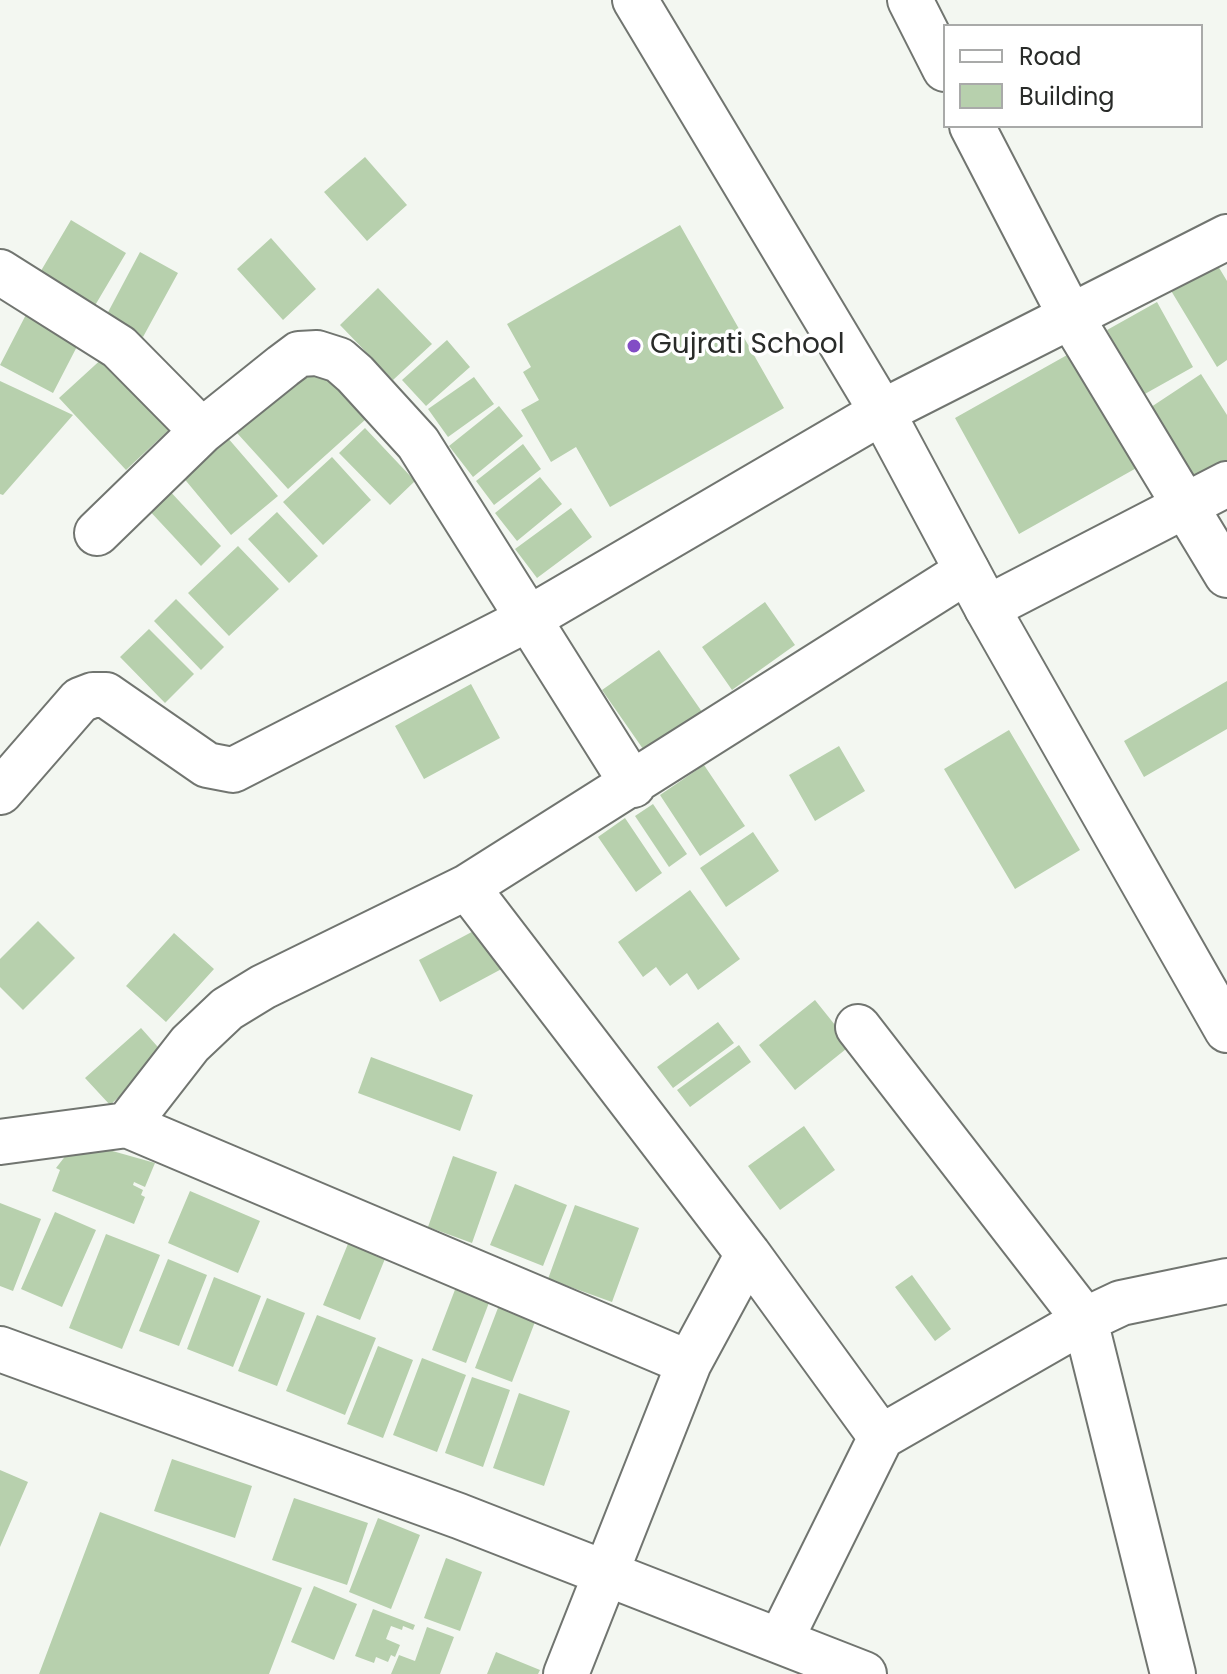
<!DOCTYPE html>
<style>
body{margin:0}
#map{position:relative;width:1227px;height:1674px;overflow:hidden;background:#f3f7f1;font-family:Poppins,sans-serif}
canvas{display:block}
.legend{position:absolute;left:943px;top:24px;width:260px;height:104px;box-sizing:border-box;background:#fff;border:2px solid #a9aaa9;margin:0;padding:10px 14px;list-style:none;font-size:24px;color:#292b29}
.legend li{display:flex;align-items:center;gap:16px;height:40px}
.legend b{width:40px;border:2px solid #a9aaa9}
</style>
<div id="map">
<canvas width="1227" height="1674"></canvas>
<ul class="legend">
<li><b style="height:10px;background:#fff"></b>Road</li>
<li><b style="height:22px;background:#b7d0ad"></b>Building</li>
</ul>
</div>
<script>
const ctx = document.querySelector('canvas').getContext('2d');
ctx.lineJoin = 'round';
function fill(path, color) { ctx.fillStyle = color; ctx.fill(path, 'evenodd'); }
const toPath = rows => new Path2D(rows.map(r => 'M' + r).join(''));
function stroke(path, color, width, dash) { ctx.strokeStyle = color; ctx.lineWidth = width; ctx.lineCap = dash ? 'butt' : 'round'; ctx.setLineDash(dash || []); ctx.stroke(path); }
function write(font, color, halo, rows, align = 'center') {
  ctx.font = font + ' Poppins,sans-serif'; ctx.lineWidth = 7; ctx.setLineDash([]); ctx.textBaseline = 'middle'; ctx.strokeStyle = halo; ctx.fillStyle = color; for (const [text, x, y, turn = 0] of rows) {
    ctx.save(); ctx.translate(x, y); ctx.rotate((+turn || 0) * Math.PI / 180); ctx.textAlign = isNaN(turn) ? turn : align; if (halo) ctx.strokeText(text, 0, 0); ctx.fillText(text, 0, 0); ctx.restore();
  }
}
fill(toPath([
 [365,157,407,205,367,241,324,192],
 [71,220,126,253,87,319,32,286],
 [680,225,784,408,610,507,576,447,551,462,521,410,539,400,523,372,531,367,507,324],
 [271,238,316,289,283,320,237,269],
 [140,252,178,273,143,337,106,316],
 [1215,261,1227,281,1227,360,1217,367,1170,289],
 [378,288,432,344,393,380,340,325],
 [1157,302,1193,367,1143,395,1107,330],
 [32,303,85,331,53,393,0,365],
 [447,340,470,367,426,406,402,380],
 [1076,350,1140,466,1019,534,955,418],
 [106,355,172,427,126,470,59,398],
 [315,363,366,419,288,489,237,433],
 [1201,374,1227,415,1227,462,1189,487,1142,413],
 [474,377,494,404,448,437,428,409],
 [0,381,73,415,3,495,0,494],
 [499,406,523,436,473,477,449,446],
 [365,428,415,481,390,505,339,453],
 [227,437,278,496,231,535,182,476],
 [523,444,541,469,494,505,476,481],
 [332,457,371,500,323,545,283,502],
 [540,477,562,504,517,541,495,513],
 [167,488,221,546,201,566,146,507],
 [571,508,592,537,537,578,515,549],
 [277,512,318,556,289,583,248,539],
 [238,546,279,589,229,636,188,593],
 [176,599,224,647,201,670,154,621],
 [765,602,795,645,732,690,702,647],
 [149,629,194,674,165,703,120,657],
 [659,650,707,719,650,759,602,690],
 [1227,681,1227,729,1144,777,1124,741],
 [471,684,500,738,424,779,395,726],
 [1009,730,1080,850,1015,889,944,769],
 [839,746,865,791,815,821,789,775],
 [704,765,745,826,700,856,660,795],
 [653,804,687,854,669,867,635,816],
 [625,818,662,873,636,892,598,837],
 [753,832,779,871,726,907,700,868],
 [690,890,740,959,698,990,687,973,670,986,656,967,643,977,618,942],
 [38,921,75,958,23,1010,0,987,0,959],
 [483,926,509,965,440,1002,419,960],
 [174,933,214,969,166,1022,126,986],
 [815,1000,851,1045,795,1090,759,1045],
 [718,1022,734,1043,673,1088,657,1067],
 [141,1028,165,1055,110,1105,85,1078],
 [739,1045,751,1062,690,1107,677,1090],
 [371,1057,473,1095,460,1131,358,1093],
 [804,1126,835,1170,780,1210,748,1166],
 [77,1141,155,1163,145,1187,134,1182,133,1185,143,1190,141,1195,145,1197,134,1224,52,1191,60,1170,56,1168],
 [453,1156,497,1172,472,1243,428,1227],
 [515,1184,567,1205,543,1266,490,1245],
 [190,1191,260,1221,238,1273,168,1243],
 [0,1203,41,1219,13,1291,0,1286],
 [575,1205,639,1228,612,1302,548,1279],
 [55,1212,96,1230,62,1307,21,1289],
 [106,1234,160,1255,122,1349,69,1328],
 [352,1234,389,1249,360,1320,323,1305],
 [168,1259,207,1275,179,1346,139,1331],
 [912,1275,951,1329,935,1341,895,1287],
 [214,1277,261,1296,233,1367,187,1349],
 [456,1287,490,1300,466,1363,432,1350],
 [267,1298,305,1313,277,1386,238,1371],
 [501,1300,538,1314,512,1382,475,1368],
 [317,1315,376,1338,345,1415,286,1391],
 [378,1346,413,1360,383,1438,347,1424],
 [422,1358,466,1375,437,1452,393,1435],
 [472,1377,510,1390,483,1467,445,1453],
 [519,1393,570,1411,544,1486,493,1468],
 [172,1459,252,1486,235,1538,154,1511],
 [0,1470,28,1482,0,1547],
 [294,1498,368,1523,347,1585,272,1560],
 [100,1512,302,1588,269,1674,39,1674],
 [378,1518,420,1535,391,1609,349,1592],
 [446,1558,482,1572,460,1631,424,1618],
 [314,1586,357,1604,334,1660,291,1642],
 [373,1609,415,1625,413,1630,403,1626,402,1630,391,1626,386,1639,400,1645,395,1657,391,1655,388,1662,376,1657,374,1663,355,1656],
 [427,1627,454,1637,440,1674,391,1674,399,1655,415,1661],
 [496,1652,540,1670,538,1674,487,1674]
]), '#b7d0ad');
const minor = toPath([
 [910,0,945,69],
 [972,126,1071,317,1227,575],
 [0,272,119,347,202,431],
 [97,533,202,431,283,366,299,354,317,353,339,360,355,374,418,443,633,785],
 [987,608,1227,484],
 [0,792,80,700,93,695,106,695,207,765,233,770,528,619,882,412,1227,237],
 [467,887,748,1254,881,1437],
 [858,1027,1085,1320,1173,1674],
 [127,1125,190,1044,227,1009,263,987,467,887,967,571],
 [0,1142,127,1125,689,1363],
 [0,1349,459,1516,864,1674],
 [780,1641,881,1437,1085,1320,1121,1303,1227,1281],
 [566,1674,689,1363,748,1254]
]);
const major = toPath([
 [635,0,882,412,987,608,1227,1030]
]);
stroke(minor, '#717570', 48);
stroke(major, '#717570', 48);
stroke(minor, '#fff', 44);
stroke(major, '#fff', 44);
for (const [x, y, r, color] of [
 [634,346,8,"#824dc5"]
]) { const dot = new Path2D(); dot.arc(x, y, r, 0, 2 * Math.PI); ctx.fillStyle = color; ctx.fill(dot); stroke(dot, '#fff', 3); }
write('28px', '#292b29', '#fff', [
 ["Gujrati School",650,346]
], 'left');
</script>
